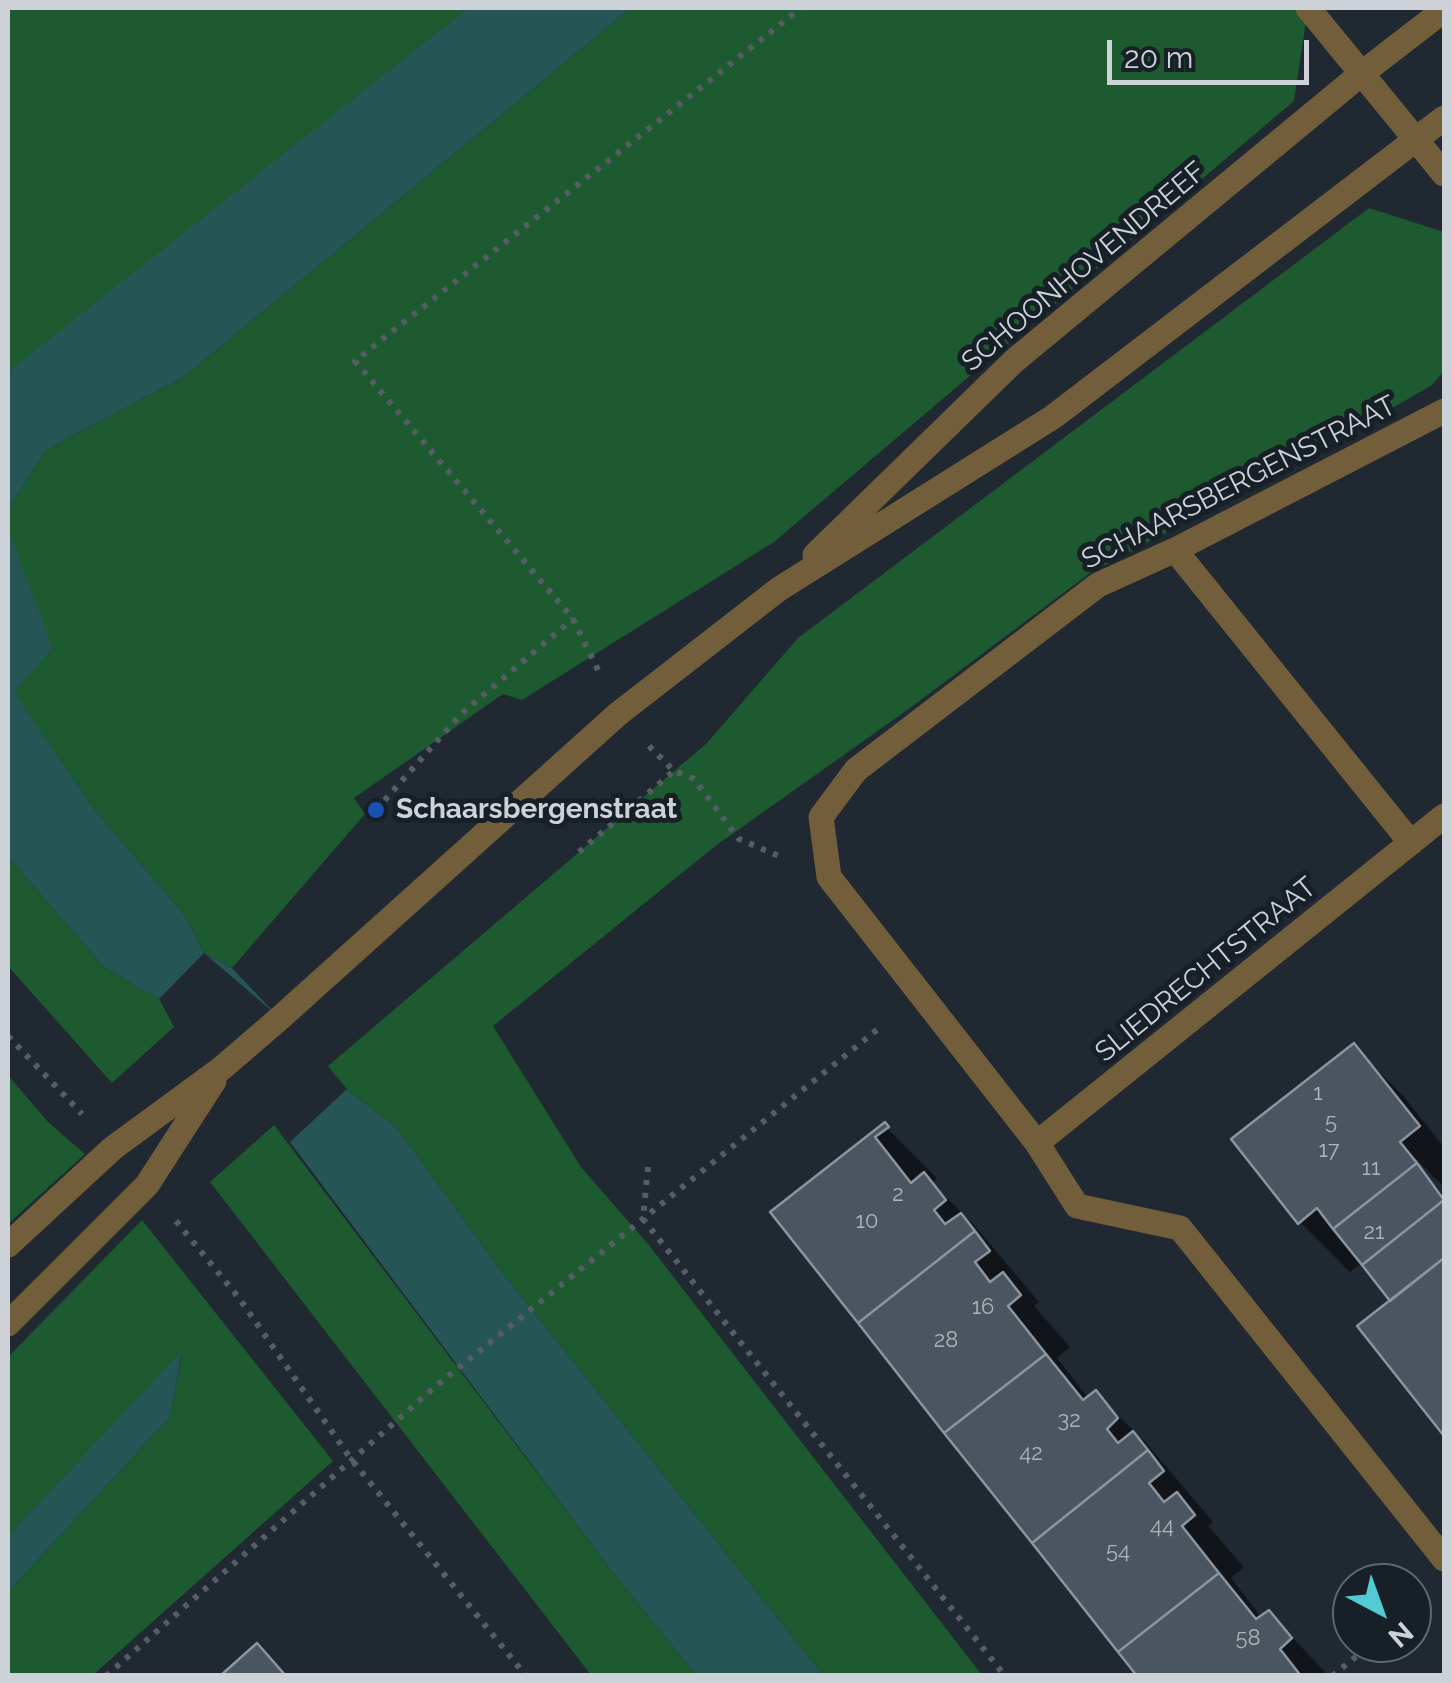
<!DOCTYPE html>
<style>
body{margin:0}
#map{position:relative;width:1452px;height:1683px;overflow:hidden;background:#202831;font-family:Raleway,sans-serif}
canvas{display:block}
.frame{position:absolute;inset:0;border:10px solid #ccd2d8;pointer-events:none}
.north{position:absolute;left:1332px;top:1563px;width:100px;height:100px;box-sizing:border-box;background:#171f27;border:2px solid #5f676e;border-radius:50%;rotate:139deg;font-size:28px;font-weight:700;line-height:40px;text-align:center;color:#ccd2d8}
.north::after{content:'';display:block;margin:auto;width:35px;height:45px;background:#51ccd4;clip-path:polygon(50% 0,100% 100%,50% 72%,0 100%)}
.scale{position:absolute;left:1107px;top:40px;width:202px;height:45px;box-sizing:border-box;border:5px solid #ccd2d8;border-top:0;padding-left:12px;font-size:30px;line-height:35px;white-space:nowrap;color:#ccd2d8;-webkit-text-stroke:8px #171f27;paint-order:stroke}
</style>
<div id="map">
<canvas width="1452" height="1683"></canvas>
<div class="frame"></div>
<div class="north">N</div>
<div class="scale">20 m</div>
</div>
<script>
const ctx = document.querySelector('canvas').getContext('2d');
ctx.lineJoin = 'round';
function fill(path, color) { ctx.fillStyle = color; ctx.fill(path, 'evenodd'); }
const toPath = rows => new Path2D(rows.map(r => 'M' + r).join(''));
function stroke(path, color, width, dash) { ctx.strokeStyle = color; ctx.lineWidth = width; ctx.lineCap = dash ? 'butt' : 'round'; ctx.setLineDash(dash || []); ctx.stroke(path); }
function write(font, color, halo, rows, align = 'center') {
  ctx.font = font + ' Raleway,sans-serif'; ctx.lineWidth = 10; ctx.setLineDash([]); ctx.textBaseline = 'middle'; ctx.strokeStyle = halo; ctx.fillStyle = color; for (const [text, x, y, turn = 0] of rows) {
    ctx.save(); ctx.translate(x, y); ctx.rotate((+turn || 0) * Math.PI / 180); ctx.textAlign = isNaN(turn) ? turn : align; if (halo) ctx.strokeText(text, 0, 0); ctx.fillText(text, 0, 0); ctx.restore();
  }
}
fill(toPath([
 [8,8,468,8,8,375],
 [631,8,1293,8,1306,21,1294,101,774,542,522,700,503,694,354,798,365,814,232,968,204,953,186,917,91,805,13,692,53,648,14,554,8,530,8,510,46,450,185,376],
 [1369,208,1444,232,1444,371,1432,385,1324,448,1090,573,910,708,714,847,493,1026,581,1167,648,1244,982,1675,823,1675,505,1276,397,1128,347,1089,328,1066,707,743,798,638],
 [8,857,105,968,159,999,174,1027,112,1083,8,966],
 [8,1075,48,1122,85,1154,8,1224],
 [274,1125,610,1569,696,1675,591,1675,210,1182],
 [142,1220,333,1461,93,1675,8,1675,8,1592,170,1417,182,1353,8,1536,8,1357]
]), '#1d5a2f');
fill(toPath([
 [468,8,631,8,185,376,46,450,8,510,8,372],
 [8,530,53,648,14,692,91,805,186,917,204,953,232,968,347,1089,397,1128,505,1276,823,1675,696,1675,610,1569,290,1142,159,999,105,968,8,857],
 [182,1351,170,1417,8,1592,8,1536]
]), '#265556');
fill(toPath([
 [204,953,280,1018,347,1089,290,1142,159,999]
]), '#202831');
fill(toPath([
 [1354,1046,1404,1097,1444,1147,1444,1187,1410,1153,1406,1156,1444,1195,1444,1432,1361,1327,1394,1301,1363,1262,1350,1272,1300,1222],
 [885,1126,937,1178,932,1183,974,1225,1039,1302,1034,1306,1070,1347,1057,1358,1089,1399,1096,1393,1147,1444,1213,1522,1208,1526,1244,1567,1231,1578,1262,1618,1269,1613,1329,1676,1140,1676,774,1212]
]), '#0007');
const building = toPath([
 [1354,1043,1420,1126,1400,1142,1417,1163,1333,1229,1317,1208,1298,1224,1231,1139,1354,1043],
 [885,1122,889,1127,875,1137,911,1183,924,1172,946,1200,934,1210,945,1224,961,1213,975,1231,858,1323,770,1212,885,1122],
 [1417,1163,1444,1200,1362,1265,1333,1229,1417,1163],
 [1444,1200,1444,1258,1390,1301,1362,1265,1444,1200],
 [975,1231,990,1251,975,1262,990,1282,1003,1272,1021,1295,1008,1306,1046,1354,944,1433,858,1323,975,1231],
 [1444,1258,1444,1436,1357,1326,1444,1258],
 [1046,1354,1083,1400,1096,1390,1118,1418,1107,1429,1118,1443,1133,1431,1148,1450,1032,1543,944,1433,1046,1354],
 [1148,1450,1164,1471,1149,1483,1164,1502,1177,1492,1195,1515,1182,1526,1219,1573,1118,1652,1032,1543,1148,1450],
 [1219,1573,1256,1619,1269,1610,1292,1638,1280,1649,1301,1676,1137,1676,1118,1652,1219,1573],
 [257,1643,286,1676,220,1676,257,1643]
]);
fill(building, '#4b555f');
stroke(building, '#8b95a0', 2.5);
stroke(toPath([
 [598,670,573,619,355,361,801,8],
 [649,746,674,771,694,779,739,839,781,857],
 [376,810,461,714,573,619],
 [579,852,674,771],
 [8,1036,82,1114],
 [648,1167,643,1219,1005,1676],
 [176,1221,239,1298,351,1459,526,1676],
 [1412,1612,1427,1601],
 [106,1676,436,1386,883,1025],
 [1332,1676,1373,1643]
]), '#565d65', 6, [5, 8]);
stroke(toPath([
 [1308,8,1444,174],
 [1444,411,1175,550,1098,585,856,770,821,817,829,877,1037,1143,1077,1206,1180,1228,1444,1559],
 [1175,550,1411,843],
 [815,555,1014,361,1361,74,1444,10],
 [1037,1143,1444,816],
 [8,1245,113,1148,222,1068,280,1018,618,714,779,589,1053,417,1444,118],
 [8,1324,147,1185,214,1081]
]), '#725e3a', 25);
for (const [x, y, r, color] of [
 [376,810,10,"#1a4fb4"]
]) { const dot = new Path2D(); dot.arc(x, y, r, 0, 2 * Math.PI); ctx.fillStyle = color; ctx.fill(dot); stroke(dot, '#171f27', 4); }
write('22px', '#acb3ba', null, [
 ["1",1318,1093],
 ["5",1331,1122],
 ["17",1329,1150],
 ["11",1371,1168],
 ["2",898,1194],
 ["10",867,1221],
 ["21",1374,1232],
 ["16",983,1307],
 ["28",946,1340],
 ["32",1069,1420],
 ["42",1031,1453],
 ["44",1162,1526],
 ["54",1118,1551],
 ["58",1248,1638]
]);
write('28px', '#ccd2d8', '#171f27', [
 ["SCHOONHOVENDREEF",1084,267,-40],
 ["SCHAARSBERGENSTRAAT",1239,483,-27],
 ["SLIEDRECHTSTRAAT",1206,970,-39]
]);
write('bold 28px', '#ccd2d8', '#171f27', [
 ["Schaarsbergenstraat",396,810]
], 'left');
</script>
